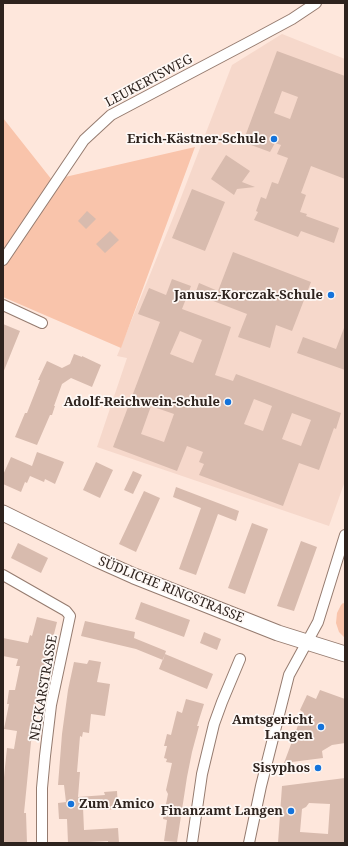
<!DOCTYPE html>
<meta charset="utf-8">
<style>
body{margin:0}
#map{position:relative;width:348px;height:846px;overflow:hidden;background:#fee7dc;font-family:"Noto Serif",serif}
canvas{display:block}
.frame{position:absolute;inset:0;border:4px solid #2e231e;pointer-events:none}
</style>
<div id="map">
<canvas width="348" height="846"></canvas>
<div class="frame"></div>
</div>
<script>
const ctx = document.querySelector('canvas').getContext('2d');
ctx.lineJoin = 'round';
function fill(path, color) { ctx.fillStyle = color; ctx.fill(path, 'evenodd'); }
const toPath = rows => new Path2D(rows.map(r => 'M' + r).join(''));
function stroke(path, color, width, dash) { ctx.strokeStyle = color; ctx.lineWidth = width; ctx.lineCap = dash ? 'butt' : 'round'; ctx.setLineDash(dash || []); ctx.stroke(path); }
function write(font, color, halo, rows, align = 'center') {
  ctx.font = font + ' "Noto Serif",serif'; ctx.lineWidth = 3.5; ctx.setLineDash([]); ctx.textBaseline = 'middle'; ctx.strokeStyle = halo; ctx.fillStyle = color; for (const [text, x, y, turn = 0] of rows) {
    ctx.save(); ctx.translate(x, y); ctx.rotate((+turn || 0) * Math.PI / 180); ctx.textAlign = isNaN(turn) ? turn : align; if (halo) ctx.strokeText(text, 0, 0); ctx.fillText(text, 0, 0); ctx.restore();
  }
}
fill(toPath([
 [282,34,345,59,345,481,329,526,97,447,127,358,117,356,175,213,232,65]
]), '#f6d8cb');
fill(toPath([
 [3,118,52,180,195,147,121,348,3,297],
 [343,603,345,604,345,638,339,632,336,623,337,613,341,605]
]), '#f9c4ab');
fill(toPath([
 [277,51,345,76,345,179,311,166,301,193,306,195,300,212,307,214,306,216,339,228,334,243,301,231,298,237,254,220,258,212,256,211,261,197,266,199,272,182,278,184,288,158,277,154,281,145,275,143,270,152,243,142],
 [282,91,298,97,290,119,274,113],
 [226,155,250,171,242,182,255,187,237,189,234,195,211,179],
 [192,189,225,202,205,251,172,238],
 [87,211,96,219,86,229,78,221],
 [110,231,119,240,105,253,96,244],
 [233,252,311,282,292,331,276,325,270,348,238,337,247,314,195,294,199,283,218,291],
 [172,279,191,286,182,309,231,327,215,375,233,381,236,374,341,413,336,429,334,428,319,470,299,463,283,506,199,475,204,464,199,462,203,452,187,446,177,471,113,447,160,322,138,314,149,288,166,295],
 [180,331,202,340,193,363,170,354],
 [254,399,272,406,263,431,244,424],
 [151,406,174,414,164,442,141,434],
 [292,413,311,420,301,446,282,439],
 [3,324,20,331,3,373],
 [344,328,345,370,297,353,303,337,336,349],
 [74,354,82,357,82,356,101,365,92,387,71,378,62,384,54,406,55,406,52,415,50,415,37,445,15,437,25,413,27,413,40,380,38,380,47,361,62,368,70,364],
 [37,452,64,462,55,484,45,479,44,482,30,476,27,483,25,482,21,492,3,484,3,475,11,457,32,466],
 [96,462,113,470,100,498,83,490],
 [133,471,142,475,133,494,124,490],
 [176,487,239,511,236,521,218,514,196,575,179,569,201,508,173,497],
 [144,491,160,498,136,552,119,544],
 [252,523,268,529,245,594,228,588],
 [301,541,317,547,294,611,277,606],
 [18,543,48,558,41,573,11,558],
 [141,602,190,620,184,637,135,619],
 [37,617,57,622,48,658,46,657,40,684,39,683,34,718,35,718,31,742,24,813,26,813,27,843,3,843,3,812,4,803,3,803,3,788,5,767,7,748,14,749,17,731,4,729,9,704,7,704,9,690,15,690,20,666,16,666,18,659,3,656,3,638,28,643,30,635,32,636],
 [85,621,135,632,134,638,166,651,163,660,136,649,81,636],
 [204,632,221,639,217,650,200,643],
 [165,654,213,674,207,689,159,669],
 [89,660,101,662,97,682,110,684,105,716,91,714,89,733,83,732,82,737,80,736,77,772,80,772,78,797,105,795,104,792,117,791,118,809,104,810,104,806,83,807,84,830,118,828,119,843,108,843,108,841,68,843,67,819,59,819,58,803,66,802,64,785,58,785,62,734,68,690,74,662,87,664],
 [320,690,345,699,345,743,332,745,322,751,323,758,284,763,303,712,300,710,307,695,316,699],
 [186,699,204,704,197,726,199,726,192,752,187,777,177,842,164,841,167,820,163,819,168,794,166,790,172,763,166,762,167,759,164,758,167,746,164,746,167,734,171,735,177,711,182,713],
 [345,778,345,843,278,843,282,786],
 [309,803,330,804,328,834,300,832,302,809,306,807]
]), '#d8bbae');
const street = toPath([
 [3,260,84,140,111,115,253,40,292,19,316,3],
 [3,305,42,323],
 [3,575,66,611,70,616,51,705,45,756,42,788,42,843],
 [192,843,202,774,214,724,222,702,240,659],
 [249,843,261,786,289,675,318,622,345,535]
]);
const secondary = toPath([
 [3,513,96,559,134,576,278,633,345,654]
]);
stroke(street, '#957b6f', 12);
stroke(secondary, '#957b6f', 17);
stroke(street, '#fff', 10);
stroke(secondary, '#fff', 15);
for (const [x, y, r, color] of [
 [274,139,4,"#1473db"],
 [331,295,4,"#1473db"],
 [228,402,4,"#1473db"],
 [321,727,4,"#1473db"],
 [318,768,4,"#1473db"],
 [71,804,4,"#1473db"],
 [291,811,4,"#1473db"]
]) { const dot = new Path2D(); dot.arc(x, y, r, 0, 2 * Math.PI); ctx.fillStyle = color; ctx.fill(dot); stroke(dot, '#fef8f5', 1.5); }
write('13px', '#2e231e', '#fef8f5', [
 ["LEUKERTSWEG",149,81,-28],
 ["SÜDLICHE RINGSTRASSE",171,590,22],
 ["NECKARSTRASSE",44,688,-80]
]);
write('bold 13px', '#2e231e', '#fef8f5', [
 ["Erich-Kästner-Schule",266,139],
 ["Janusz-Korczak-Schule",323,295],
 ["Adolf-Reichwein-Schule",220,402],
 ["Amtsgericht",313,720],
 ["Langen",313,735],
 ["Sisyphos",310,768],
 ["Zum Amico",79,804,"left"],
 ["Finanzamt Langen",283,811]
], 'right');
</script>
